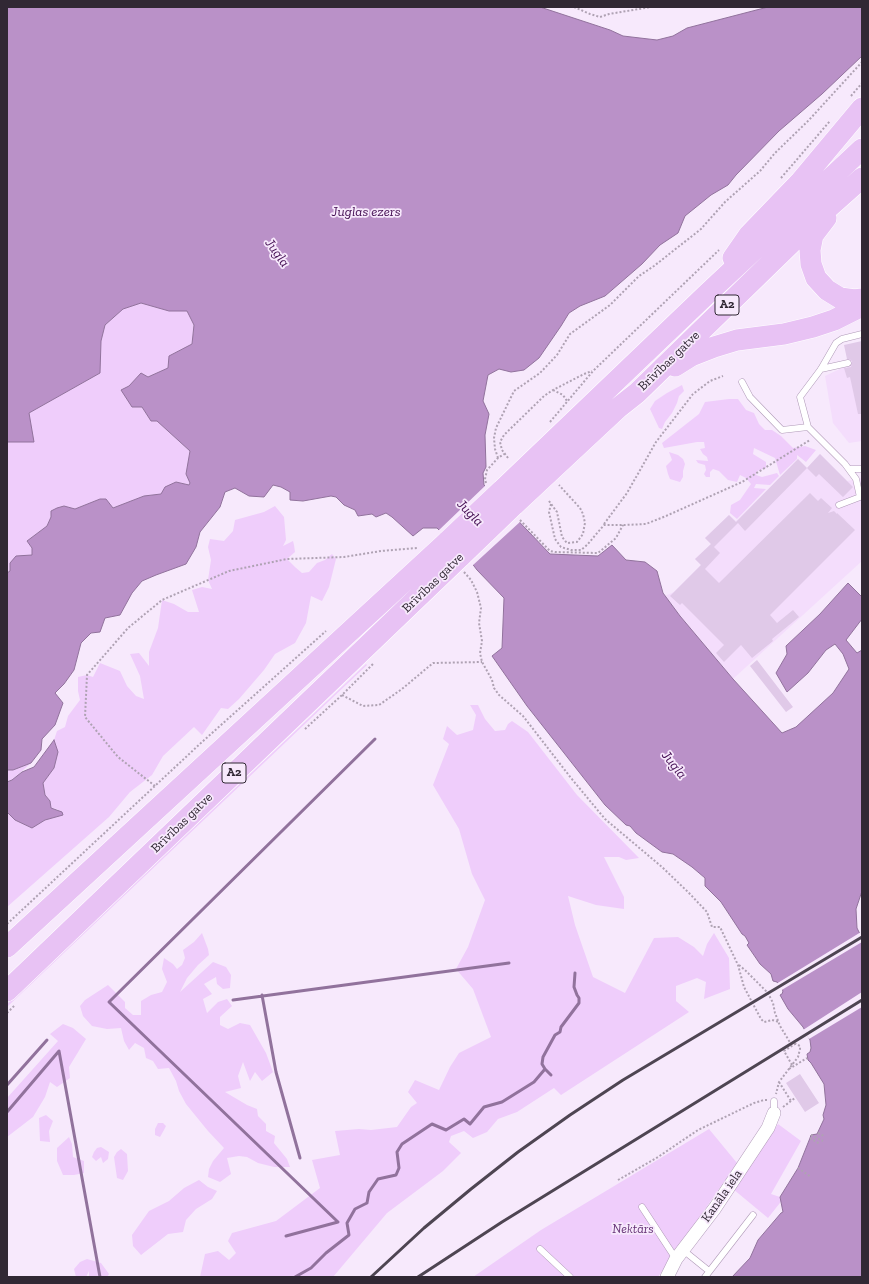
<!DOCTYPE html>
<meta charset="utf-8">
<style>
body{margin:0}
#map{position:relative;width:869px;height:1284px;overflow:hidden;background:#f7e9fc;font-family:"Zilla Slab",serif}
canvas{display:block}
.frame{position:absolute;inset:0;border:8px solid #312834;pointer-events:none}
</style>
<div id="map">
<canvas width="869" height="1284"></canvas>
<div class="frame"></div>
</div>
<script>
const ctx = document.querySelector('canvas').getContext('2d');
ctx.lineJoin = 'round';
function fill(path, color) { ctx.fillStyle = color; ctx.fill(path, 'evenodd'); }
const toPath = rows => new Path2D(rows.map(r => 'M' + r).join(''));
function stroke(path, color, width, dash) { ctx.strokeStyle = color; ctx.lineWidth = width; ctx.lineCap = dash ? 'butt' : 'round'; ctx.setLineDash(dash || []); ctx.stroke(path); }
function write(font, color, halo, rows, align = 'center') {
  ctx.font = font + ' "Zilla Slab",serif'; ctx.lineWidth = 3.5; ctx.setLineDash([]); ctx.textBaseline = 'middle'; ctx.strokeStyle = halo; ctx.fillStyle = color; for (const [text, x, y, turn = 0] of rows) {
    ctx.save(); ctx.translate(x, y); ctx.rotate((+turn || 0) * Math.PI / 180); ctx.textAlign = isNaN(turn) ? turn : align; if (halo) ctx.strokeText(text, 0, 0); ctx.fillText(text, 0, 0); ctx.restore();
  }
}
fill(toPath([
 [862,356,862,441,849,443,833,423,825,376,844,367,847,359],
 [820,454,847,481,862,478,862,561,733,679,680,616,665,596,674,592,701,565,695,559,711,544,705,538,729,515,736,521,798,459,807,468]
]), '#f4ddfc');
fill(toPath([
 [141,303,169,311,187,311,194,325,192,344,169,356,168,368,148,377,141,373,129,386,151,421,157,421,190,451,186,474,190,483,189,485,176,482,161,494,144,496,113,508,106,500,100,499,75,509,64,506,51,511,51,517,47,526,27,541,32,548,32,556,7,573,7,442,9,442,29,413,100,373,101,341,105,325,123,309],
 [682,385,684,391,679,396,677,403,672,413,665,422,662,429,659,428,650,409,655,401,667,393],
 [729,399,738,399,746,410,754,413,759,424,765,430,772,430,781,436,793,448,805,446,816,450,806,462,797,455,797,459,780,475,775,458,754,448,753,454,766,462,766,468,757,471,756,475,762,477,777,473,779,476,770,485,756,484,754,488,766,489,737,519,730,513,731,505,740,500,751,484,746,478,740,475,737,482,728,480,719,471,713,469,710,472,710,477,706,477,704,474,706,470,705,465,698,463,696,460,708,461,707,457,703,454,700,449,705,448,704,442,697,442,664,448,662,443,699,414,705,402],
 [669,452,678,455,683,459,685,464,683,471,683,477,680,482,670,479,668,474,666,466,672,460],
 [275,506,284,517,286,540,283,546,293,541,294,545,295,552,287,559,295,567,302,573,309,572,317,563,325,560,332,554,336,559,329,587,322,601,311,596,306,623,295,643,275,654,264,670,239,699,228,709,221,708,202,735,194,727,163,756,152,775,130,792,109,817,7,907,7,812,15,820,32,828,45,820,63,815,57,809,51,808,50,801,45,795,43,783,54,768,58,752,54,740,57,731,65,727,68,716,80,700,78,691,78,677,87,675,93,677,100,663,120,671,127,686,136,696,144,699,140,676,130,654,139,653,149,666,149,652,158,628,162,600,174,604,188,612,199,612,192,590,202,587,212,589,208,580,211,560,208,547,210,539,224,541,233,531,235,520,264,512],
 [366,664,367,665,7,1007,7,1004],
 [470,705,478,705,485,719,495,731,505,730,508,724,512,721,528,732,577,795,639,858,626,860,619,857,604,857,624,897,624,909,596,905,568,896,575,925,593,977,625,993,654,938,678,937,694,947,703,956,707,944,714,933,729,958,730,989,704,999,706,982,697,978,676,986,676,1001,689,1012,561,1095,554,1088,517,1112,498,1119,487,1132,473,1138,464,1131,451,1136,449,1142,461,1153,443,1171,387,1213,333,1277,200,1277,205,1254,218,1251,229,1260,236,1253,228,1241,232,1233,276,1221,320,1188,312,1160,340,1155,335,1131,359,1129,371,1130,397,1127,411,1107,417,1103,408,1092,415,1080,439,1090,450,1067,459,1053,491,1037,473,989,456,969,468,947,485,900,472,874,459,829,433,785,449,744,443,739,447,726,457,735,473,730,476,715],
 [31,763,12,780,7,782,7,770,13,770],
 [202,933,208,949,209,955,198,965,187,978,180,992,213,962,226,967,231,975,230,988,223,989,217,984,216,977,204,984,212,994,203,999,207,1013,218,1002,227,999,232,1006,220,1017,220,1025,228,1029,240,1023,250,1025,266,1053,273,1072,262,1081,255,1072,250,1081,243,1062,238,1076,241,1088,225,1092,247,1105,257,1109,258,1116,266,1124,266,1131,275,1136,274,1143,287,1159,290,1167,274,1167,258,1163,247,1157,239,1156,227,1158,231,1174,220,1182,208,1177,209,1169,213,1161,224,1148,208,1131,186,1104,179,1091,176,1081,169,1068,158,1069,153,1061,146,1058,144,1048,135,1043,129,1050,124,1041,121,1028,107,1029,92,1026,83,1016,80,1006,85,1000,108,985,125,1002,125,1008,133,1015,141,1015,141,1001,151,995,162,992,167,982,162,969,164,958,173,964,177,969,182,965,185,958,183,950,194,942],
 [63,1024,73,1028,86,1039,69,1067,70,1078,57,1087,50,1082,45,1097,33,1117,7,1137,7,1098,58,1041,50,1034],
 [46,1115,53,1121,49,1131,50,1142,40,1141,39,1118],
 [158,1123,163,1123,166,1126,164,1130,160,1137,155,1135,155,1129],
 [778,1124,801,1141,771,1194,780,1197,787,1194,768,1218,733,1189],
 [709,1129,737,1163,658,1277,473,1277,541,1230],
 [69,1137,72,1144,73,1157,84,1161,84,1173,74,1175,63,1175,57,1161,57,1148],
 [101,1147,109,1152,108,1159,103,1163,101,1157,96,1161,92,1157,94,1152,97,1148],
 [121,1149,127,1154,128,1171,123,1180,117,1178,114,1157,117,1152],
 [199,1180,208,1187,217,1191,212,1199,196,1209,186,1220,183,1232,168,1234,141,1255,133,1246,132,1235,149,1211,169,1201,184,1188],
 [87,1259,101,1263,109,1274,107,1277,89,1277,89,1271,86,1277,76,1277,74,1269,80,1262]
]), '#efcdfb');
const water = toPath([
 [7,7,540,7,610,30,623,36,657,40,673,36,687,28,768,7,862,7,862,56,822,94,779,131,736,175,728,185,711,195,685,216,678,233,660,245,642,264,605,296,580,306,569,313,561,326,539,358,524,370,511,372,499,369,488,375,483,401,489,414,485,435,486,467,483,473,484,485,550,554,598,556,612,545,626,560,645,562,657,571,663,593,680,616,733,679,782,733,796,727,833,693,849,669,843,654,835,644,826,650,808,673,787,692,776,673,787,654,786,646,820,614,848,583,862,597,862,619,846,640,857,653,862,650,862,891,856,909,857,928,860,934,862,941,862,1277,732,1277,750,1258,758,1240,781,1213,783,1212,780,1197,798,1168,810,1138,811,1135,817,1134,824,1119,823,1115,826,1105,824,1084,811,1063,808,1060,807,1054,810,1052,811,1048,810,1040,803,1027,788,1009,780,995,782,994,783,991,777,982,773,981,771,974,760,964,747,945,749,943,745,936,742,934,721,902,705,886,705,878,692,867,673,854,662,852,636,833,630,826,626,825,605,805,527,706,492,656,502,648,504,598,477,570,471,562,437,528,423,528,413,536,392,517,386,513,376,517,372,514,358,516,355,510,344,505,336,497,331,496,303,501,290,500,290,492,281,487,273,485,264,497,249,496,235,488,225,492,220,507,200,532,196,547,186,564,156,575,142,581,132,593,120,615,105,618,100,632,91,633,81,643,74,670,64,684,55,693,63,703,55,725,42,739,41,750,31,763,13,770,7,770,7,573,10,571,10,563,16,556,32,555,32,548,27,541,47,526,51,517,51,511,57,508,64,506,75,509,100,499,106,499,113,508,144,496,161,494,165,487,176,482,189,485,190,483,186,474,190,451,157,421,151,421,142,407,132,407,121,390,129,386,141,373,148,377,168,368,169,356,192,344,194,325,187,311,169,311,141,303,123,309,105,325,101,341,100,373,29,413,34,442,7,442,7,7],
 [54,740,58,752,54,768,43,783,45,795,50,801,51,808,62,812,63,815,45,820,32,828,15,820,7,812,7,782,12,780,22,772,34,767,54,740]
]);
fill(water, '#ba91c8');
stroke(water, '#91729c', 1);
fill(toPath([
 [487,484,521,521,472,566,438,531],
 [861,932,862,942,780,991,776,984],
 [862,992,862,1007,809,1039,803,1030]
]), '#f7e9fc');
stroke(toPath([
 [262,995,276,1072,300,1158],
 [233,1000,509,963],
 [551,1075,545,1069,542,1064,543,1057,555,1035,560,1032,561,1027,579,1003,579,998,577,995,574,987,575,973],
 [7,1085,47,1040],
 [7,1112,59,1051,100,1277],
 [286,1236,338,1222,109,1002,375,739],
 [295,1277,311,1268,326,1253,349,1235,347,1223,355,1209,367,1203,369,1192,378,1179,396,1175,399,1168,397,1152,402,1144,432,1124,446,1130,464,1119,470,1124,484,1107,502,1102,534,1082,545,1069]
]), '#91729c', 3);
fill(toPath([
 [862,341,862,414,858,414,850,377,847,378,844,368,851,367,852,362,851,360,847,359,844,345],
 [820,454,853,487,843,497,819,474,816,477,807,468],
 [798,459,807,468,745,531,738,523,714,547,720,553,705,569,703,567,719,583,810,493,818,501,821,498,832,508,828,513,834,511,837,514,837,513,855,530,770,615,777,623,793,610,799,617,772,639,773,641,752,658,741,645,724,662,716,653,724,645,682,603,680,605,670,596,701,565,695,559,711,544,705,538,729,515,736,522],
 [757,660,793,707,786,712,750,666],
 [800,1074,819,1103,805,1112,786,1083]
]), '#e0c9e8');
const service = toPath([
 [821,369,848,363],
 [742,382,750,397,782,430,808,427],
 [850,469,862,469],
 [839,505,860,497,856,479,845,464,808,427,800,397,821,369,836,343,842,339,862,334],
 [774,1113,774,1101],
 [642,1207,676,1259],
 [540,1249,570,1277],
 [683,1250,709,1271],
 [705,1277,753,1215]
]);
const minor = toPath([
 [667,1277,676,1259,715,1208,768,1128,774,1113]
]);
const trunk = toPath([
 [826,218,813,235,810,250,811,264,816,278,827,290,840,298,855,300,862,299],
 [733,258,749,235,801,181,862,108],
 [675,366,691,356,714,347,737,340,784,334,813,327,834,320,862,306],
 [501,491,708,293,862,149],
 [514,505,618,408,637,393,818,217,862,178],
 [7,947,448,541],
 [7,991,461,556]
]);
stroke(service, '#af99b7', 7);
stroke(minor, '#af99b7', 14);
stroke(trunk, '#fff', 22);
stroke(toPath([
 [574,7,590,14,600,17,609,14,651,7],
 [851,96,862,83],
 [781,178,830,121],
 [553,390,563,395,567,401],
 [550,422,593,371,719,250],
 [498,458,495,449,494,438,496,428,514,391,540,373,557,355,570,334,610,305,639,276,654,266,701,229,725,202,760,171,775,153,809,120,862,62],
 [508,458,502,450,500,442,504,435,544,396,553,390,584,374,592,371],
 [486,483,485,479,487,470,498,458,504,454],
 [549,501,557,512,562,537,567,543,577,542,583,534,584,528,585,523,583,514,580,508,559,485],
 [551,504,549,512,555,539,561,547,571,550,581,550,587,545,604,525,624,525,646,524,666,516,742,482,810,440],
 [520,520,550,551,555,552,598,553,616,538,623,525],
 [604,524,627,493,656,442,693,394,710,381,723,376],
 [464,572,471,580,477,592,481,608,479,623,482,641,480,653,482,662,492,680,494,688,499,695,523,716,571,778,605,819,662,867,689,893,707,912,712,927,720,927,738,965,744,987,761,1019,764,1022,772,1020,779,1022],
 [342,695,363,706,379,705,402,689,433,663,482,662],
 [305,729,342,695,374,663],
 [155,786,118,757,85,717,87,675,128,628,162,600,229,571,287,559,344,557,381,551,417,548],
 [7,924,202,742,326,631],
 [739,965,746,971,768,993,773,1003,775,1013,780,1026,791,1044,796,1044,800,1046,800,1049,798,1057,779,1082,776,1094],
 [7,1013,15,1005],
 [792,1065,784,1051,795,1044],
 [789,1069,807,1058],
 [779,1082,791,1101],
 [783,1107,795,1098],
 [818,1133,824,1136],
 [811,1135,823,1141],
 [810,1138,820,1144],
 [798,1168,811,1177],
 [618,1180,658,1157,698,1130,754,1103,764,1100,767,1100]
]), '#afa2b3', 2, [2, 2]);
stroke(service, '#fff', 6);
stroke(minor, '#fff', 13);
stroke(trunk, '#e8c2f4', 21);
stroke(toPath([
 [371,1277,424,1228,471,1189,518,1152,570,1115,623,1080,862,937],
 [418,1277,502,1222,862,1000]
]), '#4e4552', 3);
const trunkBridge = toPath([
 [448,541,501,491],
 [461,556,514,505]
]);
stroke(trunkBridge, '#fff', 22, []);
stroke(trunkBridge, '#e8c2f4', 21);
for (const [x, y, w] of [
 [727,305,24],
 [234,773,24]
]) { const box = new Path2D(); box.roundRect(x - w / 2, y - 10, w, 20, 3); ctx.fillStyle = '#f7e9fc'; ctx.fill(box); stroke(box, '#312834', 1); }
write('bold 12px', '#312834', null, [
 ["A2",727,305],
 ["A2",234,773]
]);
write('13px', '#312834', '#f7e9fc', [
 ["Brīvības gatve",669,361,-44],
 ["Brīvības gatve",433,583,-44],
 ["Brīvības gatve",182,823,-44],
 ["Kanāla iela",722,1196,-55]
]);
write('italic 13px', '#643175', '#f7e9fc', [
 ["Nektārs",633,1229]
]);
write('italic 14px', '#420c51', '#f7e9fc', [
 ["Juglas ezers",366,212],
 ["Jugla",277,253,54],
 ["Jugla",470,513,46],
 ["Jugla",674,765,52]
]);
</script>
